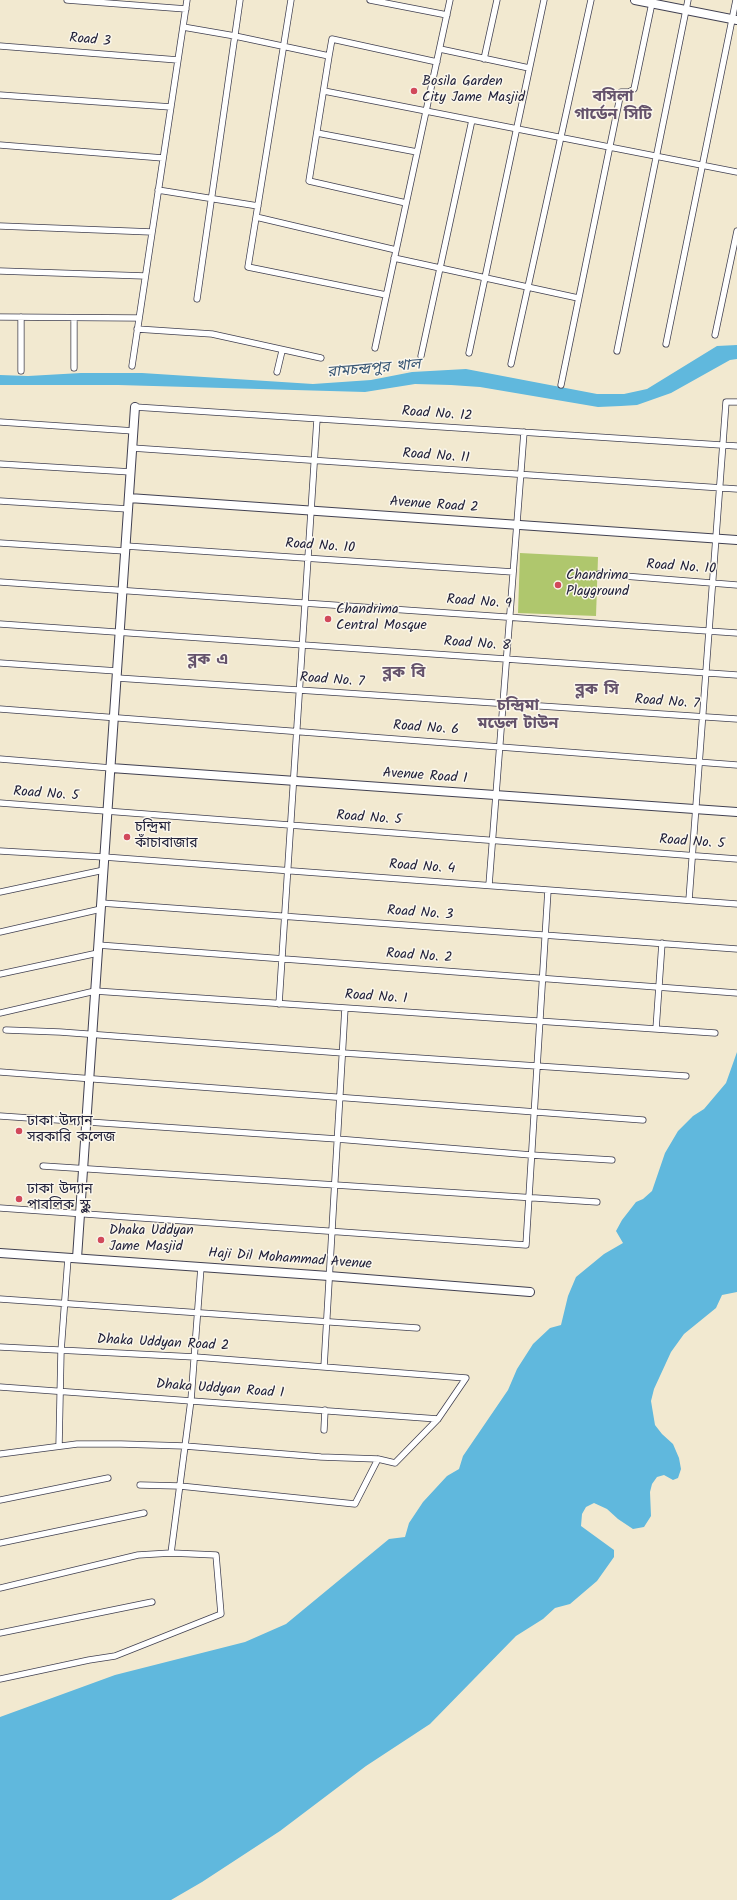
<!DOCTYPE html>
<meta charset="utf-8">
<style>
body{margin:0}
canvas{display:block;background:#f2e9d0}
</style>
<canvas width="737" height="1900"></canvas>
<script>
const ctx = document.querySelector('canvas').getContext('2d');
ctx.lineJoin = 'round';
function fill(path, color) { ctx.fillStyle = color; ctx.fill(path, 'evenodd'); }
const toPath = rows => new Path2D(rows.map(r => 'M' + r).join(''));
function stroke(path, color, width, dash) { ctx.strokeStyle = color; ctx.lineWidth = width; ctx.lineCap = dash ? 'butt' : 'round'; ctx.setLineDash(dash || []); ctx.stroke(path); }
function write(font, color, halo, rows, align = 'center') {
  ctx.font = font + ' Kalam,"Noto Sans Bengali",sans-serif'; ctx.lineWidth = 3; ctx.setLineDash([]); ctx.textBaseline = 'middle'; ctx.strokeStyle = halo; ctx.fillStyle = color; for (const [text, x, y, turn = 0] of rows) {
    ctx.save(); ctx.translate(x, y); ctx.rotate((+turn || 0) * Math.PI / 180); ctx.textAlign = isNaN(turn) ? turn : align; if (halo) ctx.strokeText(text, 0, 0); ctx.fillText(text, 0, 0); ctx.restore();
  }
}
fill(toPath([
 [520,553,598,557,596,616,518,613]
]), '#afc76d');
fill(toPath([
 [737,345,737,359,730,360,671,393,637,405,621,406,598,407,480,387,451,385,415,384,365,392,118,385,0,385,0,375,28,376,81,373,142,373,313,384,371,380,412,372,466,369,597,394,624,394,647,389,717,346],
 [737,1052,737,1292,722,1295,716,1308,684,1334,671,1352,654,1389,651,1401,655,1425,662,1434,673,1444,679,1458,681,1469,678,1478,673,1480,664,1475,657,1477,652,1484,650,1492,651,1516,644,1527,633,1529,618,1519,607,1509,594,1503,586,1507,582,1514,581,1526,614,1550,614,1557,597,1581,570,1604,555,1608,543,1619,516,1636,430,1724,366,1766,280,1831,202,1882,171,1900,0,1900,0,1717,115,1675,245,1642,286,1624,389,1539,405,1537,409,1523,423,1502,447,1476,459,1469,463,1456,508,1390,517,1369,533,1344,550,1328,561,1325,568,1296,576,1277,604,1254,623,1243,616,1231,622,1220,636,1202,643,1199,652,1191,665,1153,678,1131,693,1116,704,1109,726,1083]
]), '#60b8dd');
const street = toPath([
 [67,0,186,9],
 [291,0,248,267,386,295],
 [370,0,447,15],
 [183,27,235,36,329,56,332,39,437,62],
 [0,46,178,60],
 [440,49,529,68],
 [329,56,309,181,406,203],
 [484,59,497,0],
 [324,91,737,172],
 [0,95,171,107],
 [317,133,417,152],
 [0,145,163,158],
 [158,190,258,206],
 [256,217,396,250],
 [0,226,152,232],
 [394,258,578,298],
 [0,271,145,276],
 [197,299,240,0],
 [0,317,139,318],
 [137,329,212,334,321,358],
 [715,335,737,231],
 [666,344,736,0],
 [375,348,450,0],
 [617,351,688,0],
 [469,353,544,0],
 [421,356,472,120],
 [511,364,591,0],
 [132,366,187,0],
 [74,368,74,318],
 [21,371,21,317],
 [277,372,282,351],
 [561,385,621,92,629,92,634,89,652,3],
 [135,407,737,446],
 [0,422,134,431],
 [132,448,737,489],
 [0,464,131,472],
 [0,501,128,509],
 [0,543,125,551],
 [126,546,513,572],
 [599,574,737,585],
 [0,582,737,633],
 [0,624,737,675],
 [0,663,117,671],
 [117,678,737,719],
 [0,709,737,765],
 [0,759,111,768],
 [0,803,737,859],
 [0,851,104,857,737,904],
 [489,885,524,432],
 [0,892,104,870],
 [689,900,726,402,737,402],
 [101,903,737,949],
 [0,932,101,909],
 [98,945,737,993],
 [0,974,98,953],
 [279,1004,317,419],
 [0,1013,95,991,715,1033],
 [656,1029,662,943],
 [6,1030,60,1032,343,1053,686,1076],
 [0,1072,643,1120],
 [0,1116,337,1139,531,1155,612,1160],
 [43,1166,597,1202],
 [0,1208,526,1245,548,890],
 [0,1299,417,1328],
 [0,1347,195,1357,466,1378,438,1419,395,1463,378,1459,321,1457,185,1446,121,1444,77,1444,0,1454],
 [324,1367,345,1008],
 [0,1387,438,1419],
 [324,1430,325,1410],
 [59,1446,61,1351,68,1258],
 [140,1485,180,1486,355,1504,378,1459],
 [0,1500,108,1478],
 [0,1543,144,1513],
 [171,1553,191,1400,201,1267],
 [0,1588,138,1555,171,1553,216,1555,221,1614,115,1656,89,1660,0,1679],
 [0,1633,152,1602]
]);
const secondary = toPath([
 [635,0,737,20],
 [129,498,737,540],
 [111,768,737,812],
 [0,1253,329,1276,530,1292],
 [77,1258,135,407]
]);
stroke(street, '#414051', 7);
stroke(secondary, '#414051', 10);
stroke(street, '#fff', 5.5);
stroke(secondary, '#fff', 8);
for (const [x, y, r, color] of [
 [414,91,4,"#d1495b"],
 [558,585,4,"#d1495b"],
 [328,619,4,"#d1495b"],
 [127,837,4,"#d1495b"],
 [19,1131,4,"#d1495b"],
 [19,1199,4,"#d1495b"],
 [101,1240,4,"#d1495b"]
]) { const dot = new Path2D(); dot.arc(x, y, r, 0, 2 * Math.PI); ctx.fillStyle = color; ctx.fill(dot); stroke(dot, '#fbf7ec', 1.5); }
write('14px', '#22223b', '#fbf7ec', [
 ["Road 3",90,41,5],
 ["Road No. 12",437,415,4],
 ["Road No. 11",436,457,4],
 ["Avenue Road 2",434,506,4],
 ["Road No. 10",320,547,4],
 ["Road No. 10",681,568,4],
 ["Road No. 9",479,603,4],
 ["Road No. 8",477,645,4],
 ["Road No. 7",332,681,4],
 ["Road No. 7",667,703,4],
 ["Road No. 6",426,729,4],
 ["Avenue Road 1",425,777,4],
 ["Road No. 5",46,795,4],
 ["Road No. 5",369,819,4],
 ["Road No. 5",692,843,4],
 ["Road No. 4",422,868,4],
 ["Road No. 3",420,914,4],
 ["Road No. 2",419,957,4],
 ["Road No. 1",376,998,4],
 ["Haji Dil Mohammad Avenue",290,1260,4],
 ["Dhaka Uddyan Road 2",163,1344,3],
 ["Dhaka Uddyan Road 1",220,1390,4]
]);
write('14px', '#22223b', '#fbf7ec', [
 ["Bosila Garden",422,83],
 ["City Jame Masjid",422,99],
 ["Chandrima",566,577],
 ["Playground",566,593],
 ["Chandrima",336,611],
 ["Central Mosque",336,627],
 ["চন্দ্রিমা",135,829],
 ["কাঁচাবাজার",135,845],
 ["ঢাকা উদ্যান",27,1123],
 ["সরকারি কলেজ",27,1139],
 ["ঢাকা উদ্যান",27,1191],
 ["পাবলিক স্কুল",27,1207],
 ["Dhaka Uddyan",109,1232],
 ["Jame Masjid",109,1248]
], 'left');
write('italic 15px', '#385674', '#fbf7ec', [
 ["রামচন্দ্রপুর খাল",374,370,-5]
]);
write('bold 16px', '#64526b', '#fbf7ec', [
 ["বসিলা",613,98],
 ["গার্ডেন সিটি",613,116],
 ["ব্লক এ",208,661],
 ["ব্লক বি",404,674],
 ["ব্লক সি",597,691],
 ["চন্দ্রিমা",518,707],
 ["মডেল টাউন",518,725]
]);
</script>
